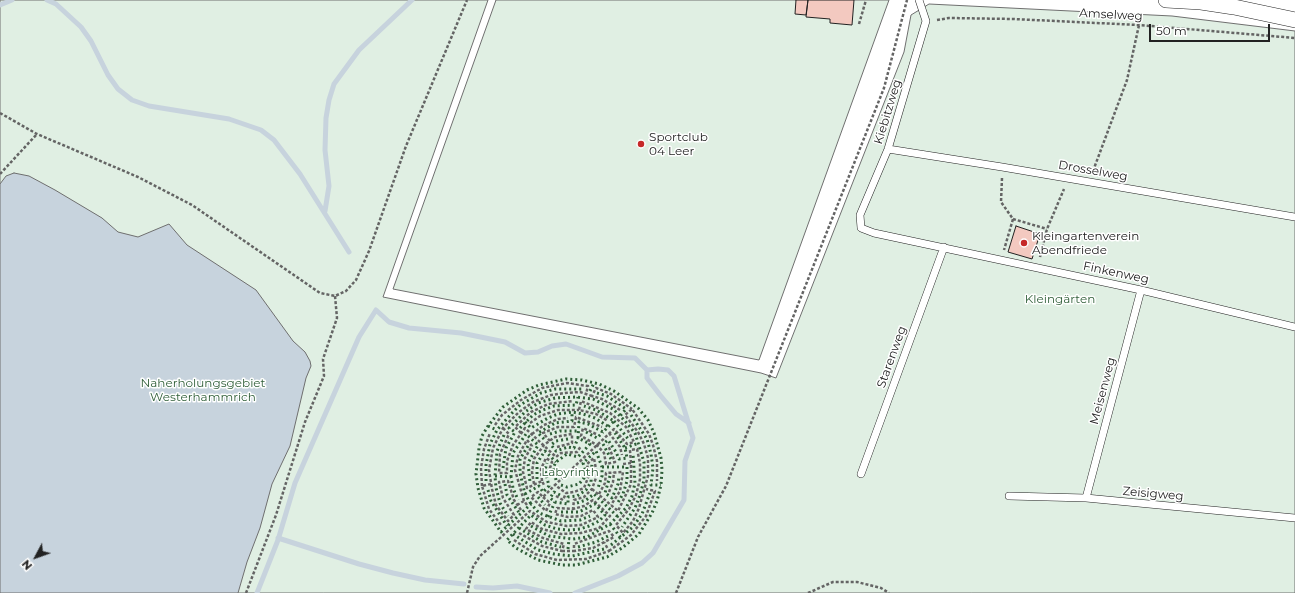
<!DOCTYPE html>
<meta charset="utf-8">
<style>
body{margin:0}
#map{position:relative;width:1295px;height:593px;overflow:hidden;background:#fff;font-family:Montserrat,sans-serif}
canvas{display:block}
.north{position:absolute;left:16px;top:537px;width:40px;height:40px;-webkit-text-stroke:3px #fff;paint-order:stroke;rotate:229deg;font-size:11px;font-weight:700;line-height:16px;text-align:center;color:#222}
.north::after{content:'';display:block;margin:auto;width:14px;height:18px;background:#222;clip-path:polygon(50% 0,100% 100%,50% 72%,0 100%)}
.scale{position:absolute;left:1149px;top:24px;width:121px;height:18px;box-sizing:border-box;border:2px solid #222;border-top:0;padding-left:5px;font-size:12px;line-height:14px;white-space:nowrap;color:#222;-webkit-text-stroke:3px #fff;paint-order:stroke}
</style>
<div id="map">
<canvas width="1295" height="593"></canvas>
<div class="north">N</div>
<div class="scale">50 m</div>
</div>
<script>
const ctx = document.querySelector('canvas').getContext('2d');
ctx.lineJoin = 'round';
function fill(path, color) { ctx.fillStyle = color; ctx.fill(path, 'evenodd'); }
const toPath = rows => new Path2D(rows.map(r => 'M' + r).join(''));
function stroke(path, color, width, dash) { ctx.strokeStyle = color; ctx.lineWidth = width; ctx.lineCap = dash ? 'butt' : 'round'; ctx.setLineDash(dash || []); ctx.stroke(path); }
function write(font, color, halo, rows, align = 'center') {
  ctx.font = font + ' Montserrat,sans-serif'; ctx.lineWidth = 3; ctx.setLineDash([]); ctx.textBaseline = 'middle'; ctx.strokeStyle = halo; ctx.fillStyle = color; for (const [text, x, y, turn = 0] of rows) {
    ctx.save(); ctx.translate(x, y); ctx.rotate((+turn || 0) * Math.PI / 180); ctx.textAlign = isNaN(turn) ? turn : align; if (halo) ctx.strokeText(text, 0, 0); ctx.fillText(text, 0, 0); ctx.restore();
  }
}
const green = toPath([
 [0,0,488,0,383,297,761,373,776,378,904,52,911,15,929,4,1172,16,1295,31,1295,593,0,593,0,0],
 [496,0,889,0,759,360,393,289,496,0]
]);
fill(green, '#e0efe3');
stroke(green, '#6f6f6f', 1);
const water = toPath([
 [14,173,29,176,55,190,102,218,118,232,138,237,169,224,187,245,256,290,293,341,305,352,310,361,311,366,306,378,290,446,272,484,260,528,247,562,238,593,0,593,0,184,6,176,14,173]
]);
fill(water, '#c7d3dd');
stroke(water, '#6f6f6f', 1);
stroke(toPath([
 [47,0,56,4,81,27,91,41,108,75,118,89,132,100,149,106,229,119,261,130,274,140,300,174,349,252],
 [0,5,12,0],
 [325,211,329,186,325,150,326,118,329,100,334,84,359,50,412,0],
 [647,370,647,378,660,395,676,414,689,423],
 [278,538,359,564,393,573,425,580,464,584],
 [476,587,493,588,517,586,550,593],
 [257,593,278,540,295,483,359,337,376,310,389,322,409,328,461,333,505,342,525,353,538,352,552,346,566,344,602,357,635,358,647,370,658,369,668,370,674,376,693,438,685,461,684,500,653,553,642,563,618,576,575,593]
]), '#c7d3dd', 5);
const building = toPath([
 [796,0,808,0,806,15,795,14,796,0],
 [808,0,854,0,852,25,830,23,830,19,806,17,808,0],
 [1016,226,1040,234,1032,259,1008,252,1016,226]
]);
fill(building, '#f3c9c0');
stroke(building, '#222', 1);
const lane = toPath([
 [919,0,926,21,888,149,860,215,861,228,874,233,1141,290,1295,327],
 [888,149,1002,167,1295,217],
 [861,474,944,247],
 [1009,496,1086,498,1295,518],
 [1086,498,1141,290]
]);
const street = toPath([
 [1166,0,1201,2,1234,7,1295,20]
]);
stroke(lane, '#222', 8);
stroke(street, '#222', 16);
stroke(toPath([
 [937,20,949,18,1013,19,1139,25,1295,38],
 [859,24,866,0],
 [0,113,37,134,138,177,192,205,320,293,335,296,346,291,356,280,369,251,406,146,467,0],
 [1093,171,1127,80,1139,25],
 [0,174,37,134],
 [1002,178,1001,202,1013,219,1004,250],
 [1013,219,1047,229],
 [1040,257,1047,229,1064,189],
 [620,410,602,399,592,396,596,388,611,394,632,409],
 [530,423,540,416,558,410,579,410],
 [495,425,502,415,521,400,542,388,567,383,588,386,586,394],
 [503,428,509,434,500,454,499,473,507,473,507,461,513,445,525,428,556,457,561,453,577,452,581,446],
 [521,433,515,427,531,412,548,404,573,401],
 [609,433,620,447,622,455],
 [532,434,544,425,558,419,568,418],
 [596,434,583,428,581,436,597,445,604,453,606,464,615,462,608,445],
 [550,441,543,433,558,427,574,427,576,417,602,427],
 [631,463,630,450,637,449,640,463,640,479,636,495,629,509,616,525,623,533,633,521,639,508,648,476,648,458,644,444,638,432,625,415,632,409,649,434,653,445,657,461,657,481],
 [542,481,541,469,546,458,552,462,550,468,550,474],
 [491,484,482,486,489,509,501,525],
 [534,484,532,472,534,459,544,445,555,437,572,434,572,443,557,447],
 [482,486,481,468,484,449,490,433],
 [592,489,618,511,631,484,631,463,623,464],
 [609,492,613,482,614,472],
 [599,494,605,483,606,473,623,472,620,491,611,505],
 [556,496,563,500,566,493],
 [543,497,550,503,546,511,531,497,538,492,543,497,555,485],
 [524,501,515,470,518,456,527,440,532,446,525,458,523,472,527,488,542,481,544,485],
 [517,505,524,501,527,505],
 [521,510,514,500,508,481,499,482,503,498,514,515,508,521,496,505,492,489,489,470,493,448,503,428,519,412,533,402,551,395,565,393,580,392,592,396],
 [519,533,542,546,562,551,564,544,543,538,526,529,531,522,542,529,561,534,581,533,599,528,610,516,593,500,584,506,573,509],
 [514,540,535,554,557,560,586,559,609,551,604,542],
 [562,551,574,551,574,544,609,531,614,537,593,548,574,551],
 [609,551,631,535,646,516,655,491,646,489],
 [246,593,276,515,305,422,324,376,323,359,337,318,335,296],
 [467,593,473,567,480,556,530,511,547,522,567,526,581,525,598,517,593,510,581,516,568,517,555,514,557,508,573,509,574,500,584,497,592,489,597,475,594,458,587,464,589,475,584,488,574,492,566,493,555,485,614,429,627,444,634,442,626,427,610,413,581,401,579,410,596,414,608,421],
 [676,593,698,537,726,486,884,88,907,0],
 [808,593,833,582,857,582,881,588,889,593]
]), '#646464', 2.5, [3, 2]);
stroke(lane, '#fff', 7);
stroke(street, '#fff', 15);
stroke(toPath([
 [590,391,594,383],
 [597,393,607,396,626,409,620,416],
 [631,415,647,439,651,454,653,468,651,485,661,485],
 [614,421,629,440],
 [525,422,531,428,548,418,558,414,572,412,583,414,595,418,609,427],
 [488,426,497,430],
 [520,428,533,415,543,410,554,406,576,405,578,397],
 [586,432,597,438,603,432],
 [550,434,560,431,578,431],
 [504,435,497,451,495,476,496,488,500,503,508,516],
 [544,439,538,433,555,423,572,421,572,412],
 [568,439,556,441,551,445,556,451,568,447,574,448,578,438],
 [528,446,520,459,520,473,525,494,531,504],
 [625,448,639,443],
 [611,459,603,444,608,440,616,452,619,459,627,458,625,448,615,433],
 [602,467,627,467,627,481,623,494,617,504],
 [503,468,506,448,515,432,509,428,525,412,538,403,555,398,576,397,593,399,613,409,624,420,635,433,644,462,644,480,640,495,635,508,622,527],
 [495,476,511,477,513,488,518,500],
 [610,476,605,493,612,498,618,484,619,476],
 [511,477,513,453,526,434,538,445,528,463,530,482],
 [537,479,537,463,545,451,556,462],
 [556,480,553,468,556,462,567,454,578,457,590,444,578,438,579,422,588,424,603,432,614,421,596,410,584,406],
 [486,481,486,465,490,444,497,430,511,414,520,405,541,393,555,389,582,389],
 [505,484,507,495,520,514],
 [561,485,567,487,579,484,584,478,585,469,583,463,596,451,602,467,602,476,598,488],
 [488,490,491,501,507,526],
 [525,494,539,486,543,492,549,486,545,470,547,463],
 [560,495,554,492,550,498,555,502,568,504,568,497,577,496,586,490,591,482,592,463],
 [538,497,545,505],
 [577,503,586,500,594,494,618,517],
 [561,512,579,512,595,504,605,515,599,521,589,526,580,529,569,530,557,529,545,525,531,515,507,540,516,548,538,560,562,565,576,565,607,557,622,548,639,534,652,513,657,501,661,485,662,470,661,458,654,433,648,420,638,408,614,391,599,384,582,380,566,379,539,385,527,390,503,407,488,426,482,436,479,448,476,474,478,488,484,508,501,532,531,504,539,513,561,521,580,520,590,516],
 [548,517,555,502],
 [610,524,621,538],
 [531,526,549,536,573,539,587,537,610,524,626,508,632,496,635,483,633,454],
 [519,528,542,542,561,547],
 [513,534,538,550,554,554,572,556,604,549],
 [611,545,633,527,642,514,650,493],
 [578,547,596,542,608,536],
 [568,549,569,539]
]), '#2f5e38', 3, [2, 3]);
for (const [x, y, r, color] of [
 [641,144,4,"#c62828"],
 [1024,243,4,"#c62828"]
]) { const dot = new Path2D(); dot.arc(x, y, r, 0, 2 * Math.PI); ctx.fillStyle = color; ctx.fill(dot); stroke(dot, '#fff', 1.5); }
write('12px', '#222', '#fff', [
 ["Amselweg",1111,15,3],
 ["Kiebitzweg",888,112,-73],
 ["Drosselweg",1093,171,10],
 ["Finkenweg",1116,273,12],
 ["Starenweg",892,357,-70],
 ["Meisenweg",1103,391,-75],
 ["Zeisigweg",1153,494,5]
]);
write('12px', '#222', '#fff', [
 ["Sportclub",649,137],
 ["04 Leer",649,151],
 ["Kleingartenverein",1032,236],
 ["Abendfriede",1032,250]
], 'left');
write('12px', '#2f5e38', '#fff', [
 ["Kleingärten",1060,299],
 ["Naherholungsgebiet",203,383],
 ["Westerhammrich",203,397],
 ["Labyrinth",570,472]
]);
</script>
